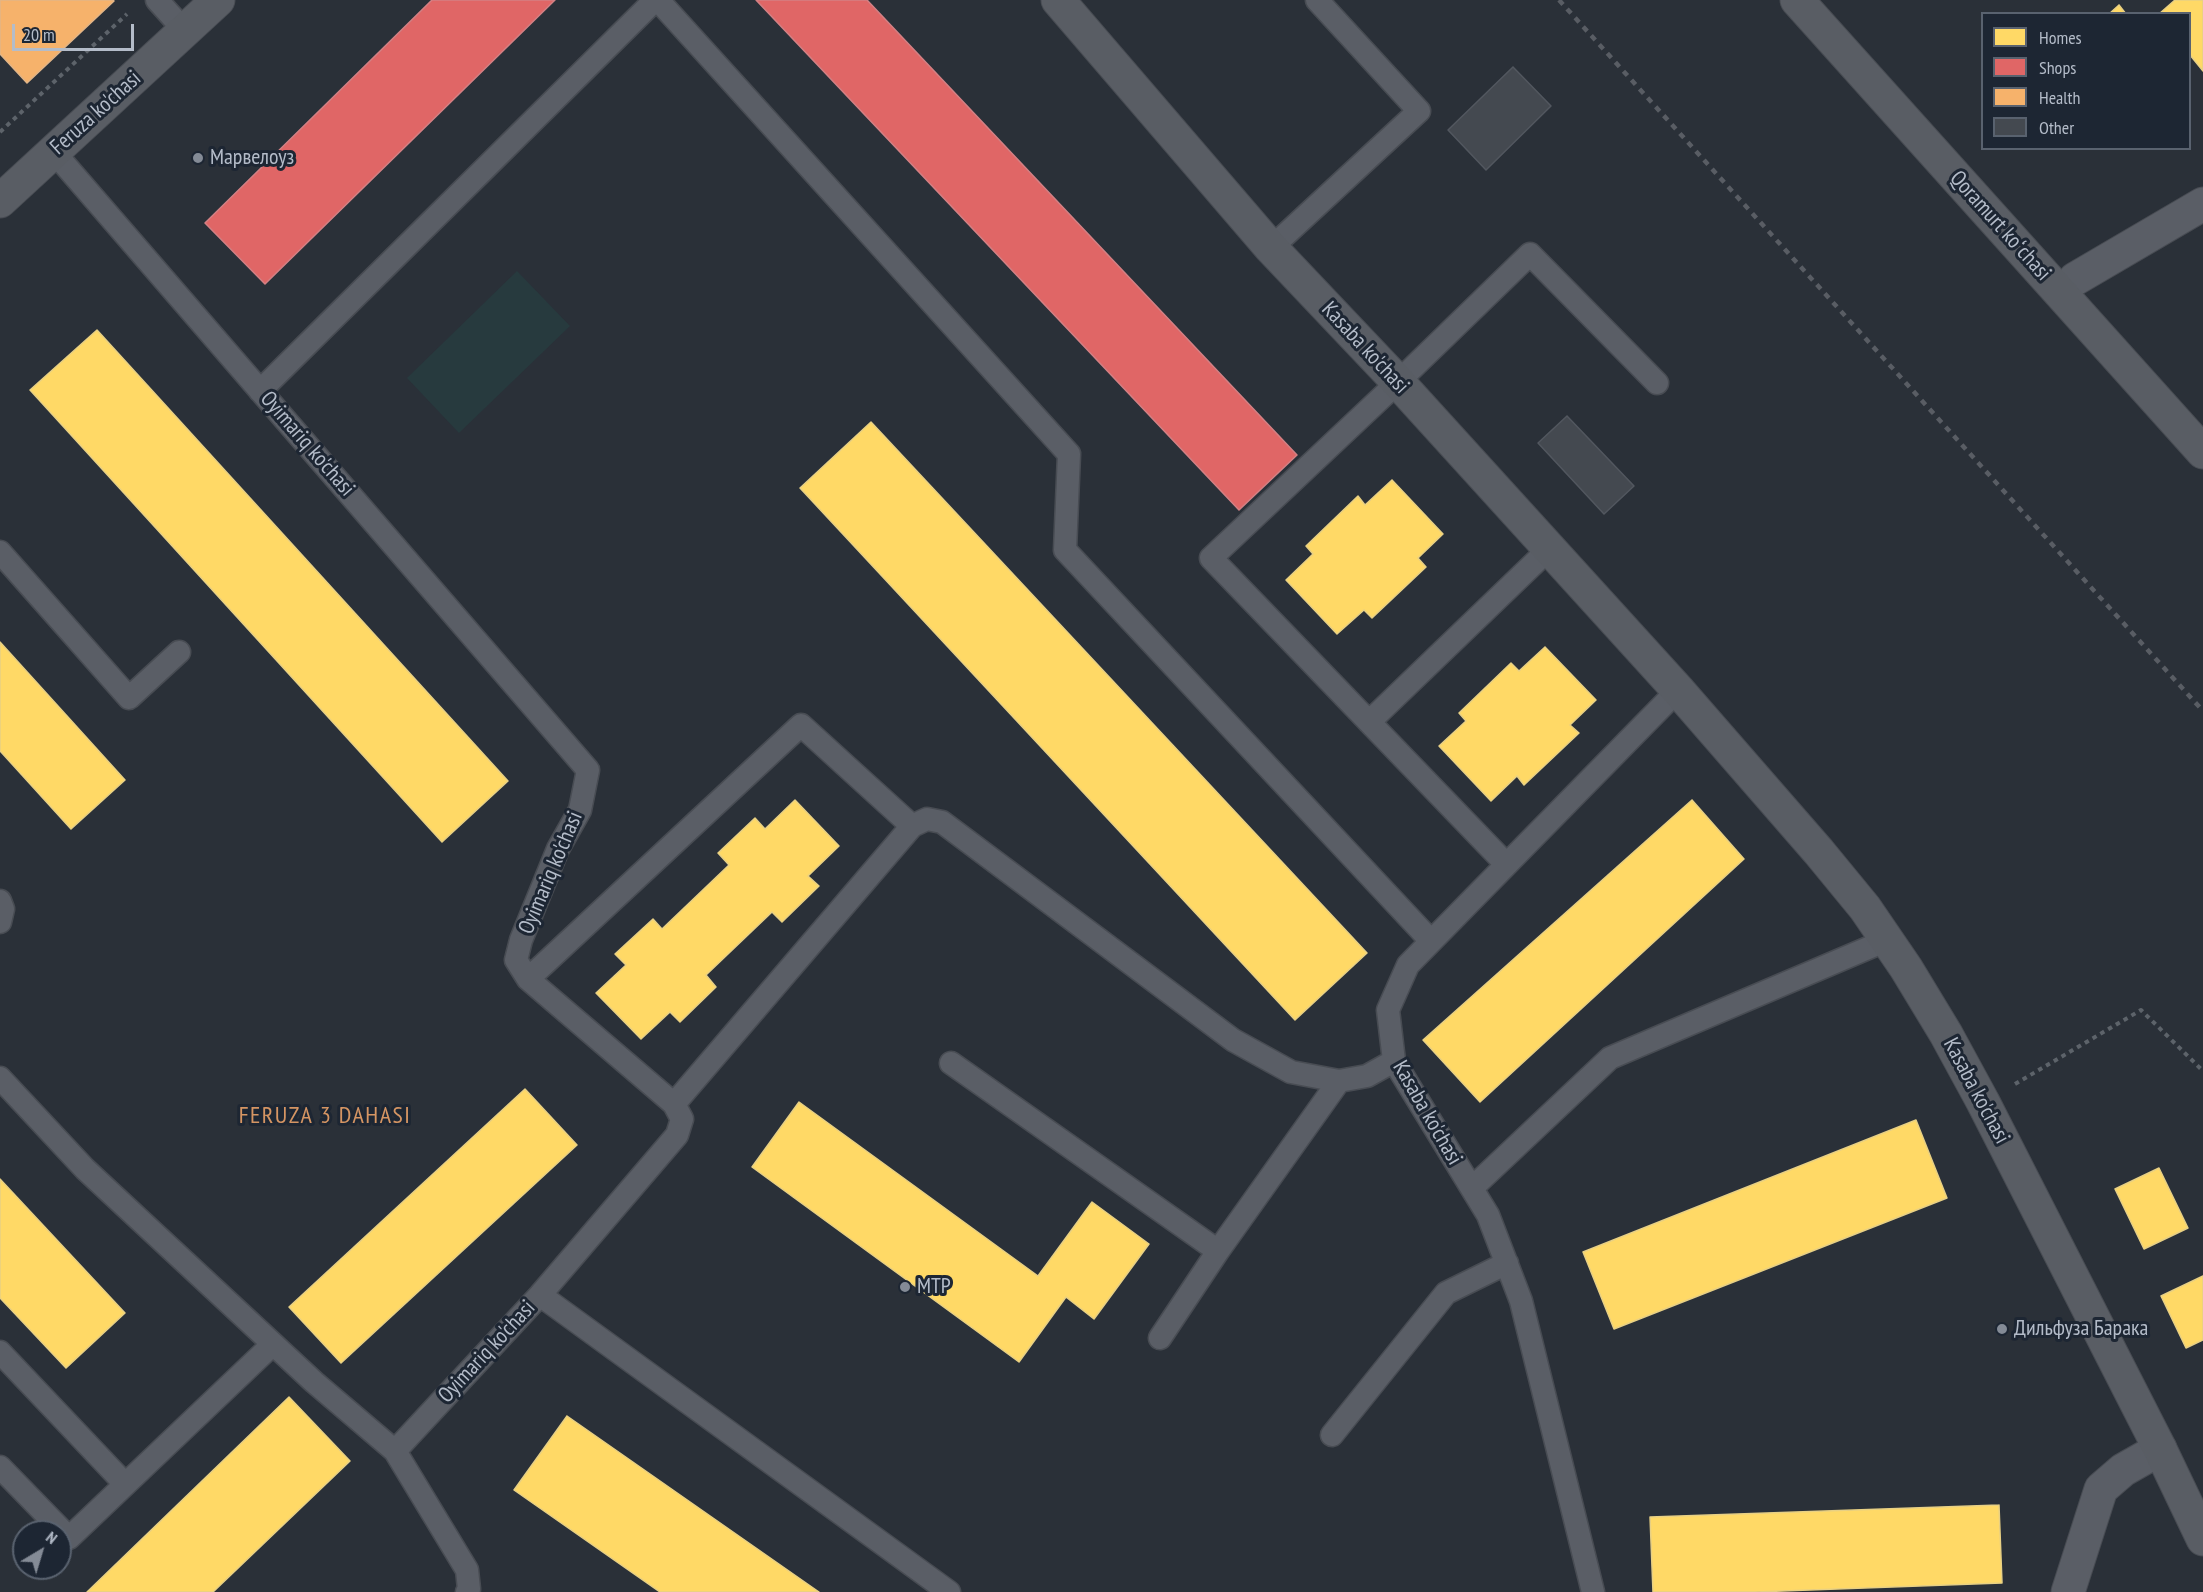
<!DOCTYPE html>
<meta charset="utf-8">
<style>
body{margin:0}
#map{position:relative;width:2203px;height:1592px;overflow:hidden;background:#2a3038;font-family:"PT Sans Narrow",sans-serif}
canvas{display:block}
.legend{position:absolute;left:1981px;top:12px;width:210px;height:138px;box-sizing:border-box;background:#1d2633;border:2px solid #59626f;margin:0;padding:8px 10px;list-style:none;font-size:18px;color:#b4bcc9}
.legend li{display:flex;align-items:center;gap:12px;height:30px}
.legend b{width:30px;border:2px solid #59626f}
.north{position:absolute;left:12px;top:1520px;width:60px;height:60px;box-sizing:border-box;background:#1d2633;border:2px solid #59626f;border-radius:50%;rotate:38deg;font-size:16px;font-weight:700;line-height:24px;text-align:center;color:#b4bcc9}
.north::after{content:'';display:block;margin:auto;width:21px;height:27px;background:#848b96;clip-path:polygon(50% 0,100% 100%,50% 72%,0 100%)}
.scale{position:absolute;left:12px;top:24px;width:122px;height:27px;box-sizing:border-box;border:3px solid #b4bcc9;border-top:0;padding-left:8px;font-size:18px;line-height:21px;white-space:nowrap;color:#b4bcc9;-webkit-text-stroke:4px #1d2633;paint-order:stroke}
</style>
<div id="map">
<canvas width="2203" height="1592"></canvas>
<ul class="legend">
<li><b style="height:16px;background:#ffd966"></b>Homes</li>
<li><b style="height:16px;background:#e06666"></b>Shops</li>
<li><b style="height:16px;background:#f6b26b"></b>Health</li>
<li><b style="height:16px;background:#444950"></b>Other</li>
</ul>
<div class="north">N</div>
<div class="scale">20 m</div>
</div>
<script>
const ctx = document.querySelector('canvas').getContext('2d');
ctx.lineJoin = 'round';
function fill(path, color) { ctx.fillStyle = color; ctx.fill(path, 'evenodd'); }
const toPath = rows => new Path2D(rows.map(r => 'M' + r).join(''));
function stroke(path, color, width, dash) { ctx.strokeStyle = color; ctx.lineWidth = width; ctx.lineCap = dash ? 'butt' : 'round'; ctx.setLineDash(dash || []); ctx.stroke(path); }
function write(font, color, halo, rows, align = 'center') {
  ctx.font = font + ' "PT Sans Narrow",sans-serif'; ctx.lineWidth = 6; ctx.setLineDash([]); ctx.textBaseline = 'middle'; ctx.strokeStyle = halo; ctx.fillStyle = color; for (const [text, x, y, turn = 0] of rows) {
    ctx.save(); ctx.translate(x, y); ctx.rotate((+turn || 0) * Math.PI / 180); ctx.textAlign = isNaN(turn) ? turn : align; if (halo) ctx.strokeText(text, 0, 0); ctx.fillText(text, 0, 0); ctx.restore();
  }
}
fill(toPath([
 [517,271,570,326,459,433,407,378]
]), '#273a3e');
const homes = toPath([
 [2175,0,2203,0,2203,71,2190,55,2190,14,2159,14,2175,0],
 [2119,5,2126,14,2109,14,2119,5],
 [97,330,508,781,442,842,30,390,97,330],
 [871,422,1367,953,1295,1020,800,488,871,422],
 [1392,480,1443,534,1418,558,1426,567,1372,618,1364,610,1337,634,1286,580,1313,554,1306,546,1358,496,1365,505,1392,480],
 [0,642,125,780,71,829,0,751,0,642],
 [1545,647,1596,700,1570,725,1579,733,1524,785,1517,776,1491,801,1439,746,1466,721,1459,713,1511,663,1519,671,1545,647],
 [795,800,839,846,808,876,819,886,782,922,772,912,706,975,716,987,680,1022,670,1012,641,1039,596,993,626,965,615,954,653,919,662,929,729,865,718,853,755,818,765,829,795,800],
 [1692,800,1744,859,1480,1102,1423,1040,1692,800],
 [525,1089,577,1145,341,1363,289,1307,525,1089],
 [799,1102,1038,1276,1092,1202,1149,1244,1094,1319,1066,1297,1019,1362,752,1167,799,1102],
 [1916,1120,1947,1198,1614,1329,1583,1252,1916,1120],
 [2159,1168,2188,1228,2144,1249,2115,1189,2159,1168],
 [0,1179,125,1313,66,1368,0,1298,0,1179],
 [2203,1276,2203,1340,2186,1348,2161,1296,2203,1276],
 [289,1397,350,1461,213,1592,87,1592,289,1397],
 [567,1416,819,1592,660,1592,514,1490,567,1416],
 [1999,1505,2002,1583,1755,1592,1653,1592,1650,1517,1999,1505]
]);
fill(homes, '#ffd966');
stroke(homes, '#e8d084', 1.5);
const shops = toPath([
 [432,0,555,0,265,284,205,223,432,0],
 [756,0,867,0,1297,455,1239,510,756,0]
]);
fill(shops, '#e06666');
stroke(shops, '#d38084', 1.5);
const health = toPath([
 [0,0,113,0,114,1,27,83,0,54,0,0]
]);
fill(health, '#f6b26b');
stroke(health, '#e2b587', 1.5);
const building = toPath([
 [1513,67,1551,106,1486,170,1448,130,1513,67],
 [1567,416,1634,486,1604,514,1538,443,1567,416]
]);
fill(building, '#444950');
stroke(building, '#52575f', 1.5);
const lane = toPath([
 [157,0,185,31],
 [658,0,1069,454,1065,550,1431,941],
 [53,151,588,770,580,810,558,849,521,940,516,960,528,979,674,1104,682,1119,677,1135,540,1295,395,1451,467,1570,469,1589,467,1592],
 [1271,248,1419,111,1317,0],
 [260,391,655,0],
 [0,552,129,698,179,652],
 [1369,722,1550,548],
 [1506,864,1211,558,1398,382,1530,254,1657,383],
 [0,901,3,909,0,922],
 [528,979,801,725,912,826],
 [951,1063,1218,1251,1339,1081],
 [0,1078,85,1169,314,1382,395,1451],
 [674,1104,912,826,927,819,942,822,1233,1040,1291,1072,1339,1081,1367,1076,1394,1061],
 [1472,1188,1610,1058,1887,940],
 [540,1295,949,1592],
 [1160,1338,1218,1251],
 [0,1352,125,1484],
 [1332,1435,1446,1293,1507,1263],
 [0,1467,69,1538,273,1344],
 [1593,1592,1521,1301,1488,1215,1394,1061,1388,1010,1408,965,1678,690]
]);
const street = toPath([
 [2075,279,2203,204],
 [2068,1592,2101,1489,2123,1470,2160,1449]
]);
const secondary = toPath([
 [1058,0,1271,248,1398,382,1678,690,1819,852,1865,908,1906,968,1946,1034,1983,1102,2160,1449,2203,1539],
 [1797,0,2203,452],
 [0,201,218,0]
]);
stroke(lane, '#484c53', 25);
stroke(street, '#484c53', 35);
stroke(secondary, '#484c53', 35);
stroke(toPath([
 [0,132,127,14],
 [2015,1084,2141,1010,2203,1071]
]), '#5d636a', 4, [4.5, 4.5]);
stroke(lane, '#5a5e66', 22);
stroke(street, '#5a5e66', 33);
stroke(secondary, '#595d64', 33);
stroke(toPath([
 [1559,0,2203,711]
]), '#595d64', 4.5, [6, 6]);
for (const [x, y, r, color] of [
 [198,158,6,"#848b96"],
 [905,1287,6,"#848b96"],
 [2002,1329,6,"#848b96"]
]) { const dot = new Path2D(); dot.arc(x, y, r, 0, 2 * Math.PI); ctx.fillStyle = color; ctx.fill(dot); stroke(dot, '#1d2633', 2); }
write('22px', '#b4bcc9', '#1d2633', [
 ["Feruza ko'chasi",96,113,-42],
 ["Qoramurt koʻchasi",2000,226,48],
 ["Kasaba ko'chasi",1365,348,47],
 ["Oyimariq ko'chasi",307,444,49],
 ["Oyimariq ko'chasi",551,873,-67],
 ["Kasaba ko'chasi",1976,1091,62],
 ["Kasaba ko'chasi",1427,1113,60],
 ["Oyimariq ko'chasi",487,1352,-47]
]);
write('22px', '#b4bcc9', '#1d2633', [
 ["Марвелоуз",210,158],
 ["MTP",917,1287],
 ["Дильфуза Барака",2014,1329]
], 'left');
ctx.letterSpacing = '1.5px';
write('24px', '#d59563', '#1d2633', [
 ["FERUZA 3 DAHASI",325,1116]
]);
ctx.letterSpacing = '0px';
</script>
